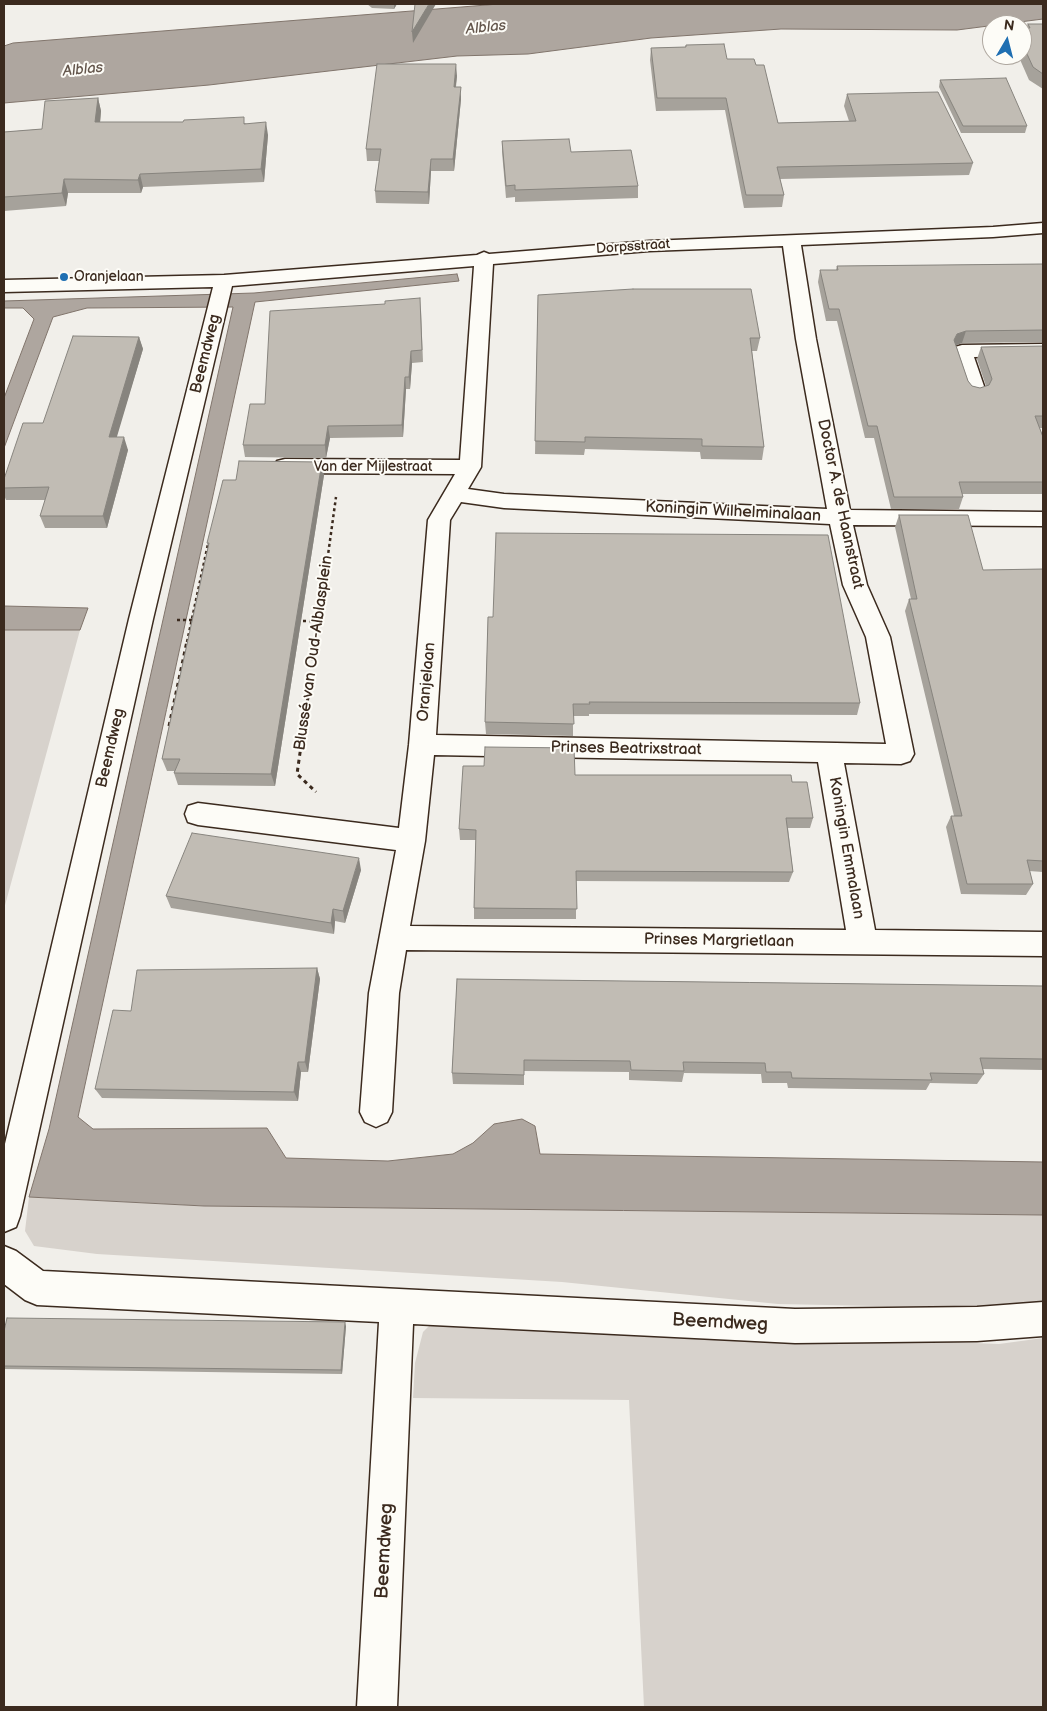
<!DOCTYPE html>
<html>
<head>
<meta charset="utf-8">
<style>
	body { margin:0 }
	#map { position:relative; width:1047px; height:1711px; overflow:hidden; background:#f1efea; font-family:"Balsamiq Sans",sans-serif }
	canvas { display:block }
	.frame { position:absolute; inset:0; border:5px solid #3b2a1e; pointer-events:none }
	.north { position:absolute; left:982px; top:15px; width:50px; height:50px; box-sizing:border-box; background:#fdfcf7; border:1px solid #afa8a0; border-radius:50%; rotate:8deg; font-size:14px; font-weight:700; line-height:20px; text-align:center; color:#3b2a1e }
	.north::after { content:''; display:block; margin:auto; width:18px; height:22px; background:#1f6fb2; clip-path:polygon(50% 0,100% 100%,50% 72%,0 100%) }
</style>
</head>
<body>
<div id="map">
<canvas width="1047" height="1711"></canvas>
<div class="frame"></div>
<div class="north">N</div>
</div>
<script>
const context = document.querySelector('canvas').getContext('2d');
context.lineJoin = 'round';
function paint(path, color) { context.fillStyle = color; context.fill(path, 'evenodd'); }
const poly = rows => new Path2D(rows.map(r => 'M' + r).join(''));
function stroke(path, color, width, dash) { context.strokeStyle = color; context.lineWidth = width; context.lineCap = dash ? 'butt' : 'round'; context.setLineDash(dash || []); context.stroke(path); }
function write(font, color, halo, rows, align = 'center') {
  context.font = font + ' "Balsamiq Sans",sans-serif'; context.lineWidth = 4; context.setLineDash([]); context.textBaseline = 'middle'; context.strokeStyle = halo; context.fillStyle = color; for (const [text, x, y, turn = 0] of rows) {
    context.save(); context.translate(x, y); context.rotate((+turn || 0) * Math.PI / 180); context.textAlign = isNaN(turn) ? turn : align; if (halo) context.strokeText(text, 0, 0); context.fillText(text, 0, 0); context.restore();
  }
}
const green = poly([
	[4,630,80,630,4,909],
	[29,1197,204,1206,1043,1215,1043,1301,973,1308,778,1304,562,1282,97,1254,34,1246,25,1231],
	[440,1315,819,1337,999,1344,1043,1338,1043,1707,644,1707,629,1400,413,1398,415,1363,423,1332]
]);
const water = poly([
	[499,4,1043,4,1043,19,957,30,781,29,651,38,528,54,457,56,209,85,4,103,4,46,13,43,499,4],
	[457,274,459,281,255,302,78,1117,93,1129,267,1128,286,1158,388,1161,453,1154,473,1143,494,1124,522,1119,535,1126,540,1154,1043,1162,1043,1215,204,1206,29,1197,49,1129,233,307,87,308,53,317,4,448,4,398,34,319,23,308,4,308,4,301,254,293,457,274],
	[4,606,88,608,80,630,4,630,4,606]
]);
const pathFar1 = poly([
	[177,620,193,620],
	[297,621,318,621],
	[187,642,208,544],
	[316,642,336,497]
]);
const path = poly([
	[316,641,297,774,316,792],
	[169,726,187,641]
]);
const minor = poly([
	[1043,223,1043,233,993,237,801,245,816,339,850,510,1043,512,1043,526,853,525,867,585,890,637,914,754,910,761,901,764,844,763,875,930,1043,932,1043,956,406,950,399,993,392,1112,387,1122,376,1127,365,1122,360,1112,369,993,396,850,198,825,188,822,185,814,188,806,198,803,399,828,409,745,428,520,455,474,285,473,277,471,274,466,277,461,285,459,460,460,474,266,232,286,153,619,20,1216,16,1227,4,1232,4,1148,129,619,213,287,4,292,4,280,224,275,477,255,484,252,489,254,649,241,993,227,1043,223],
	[783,246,796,339,827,509,504,494,468,489,481,467,493,264,649,251,783,246],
	[461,502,504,508,830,524,843,585,866,637,886,744,436,735,450,520,461,502],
	[434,755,818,762,846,930,410,926,425,841,434,755],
	[1043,344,1043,356,974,357,986,392,983,396,976,398,969,396,966,392,952,351,955,347,962,345,1043,344],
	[4,1246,16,1251,43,1271,795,1309,977,1307,1043,1302,1043,1336,977,1341,795,1343,413,1324,397,1707,357,1707,379,1322,37,1305,25,1300,4,1284,4,1246]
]);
const wall = poly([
	[367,4,397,4,394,9,372,8],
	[1028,24,1043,24,1043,89,1029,80,1018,55,1022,55,1022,28,1026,28],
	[686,45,727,59,756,65,778,123,849,121,844,106,847,94,973,163,969,175,780,179,784,195,782,207,744,208,725,110,656,111,650,60,651,48,685,47],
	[457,76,456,87,461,99,454,171,431,171,429,204,376,203,375,191,379,161,367,161,366,149],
	[940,80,1027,126,1025,133,961,133,939,87],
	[98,98,101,111,100,122,245,123,268,135,264,182,143,187,141,193,68,193,66,206,4,211,4,132,42,129],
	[502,141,571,152,638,186,638,198,515,202,515,197,506,198,502,152],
	[1043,264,1043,342,962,343,956,345,968,381,972,386,980,388,986,386,977,359,981,347,1043,346,1043,428,1040,428,1043,437,1043,494,962,494,963,497,959,509,891,509,874,438,865,438,837,321,826,321,818,282,820,270,836,270,837,266],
	[538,295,760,338,757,351,752,351,764,447,762,460,701,459,700,452,585,449,584,455,535,454],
	[421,310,423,362,412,363,410,389,406,389,403,437,330,438,326,458,245,457,243,445,265,404],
	[139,337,143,349,116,437,128,450,107,528,45,528,40,516,45,500,6,500,4,495,4,479,43,423],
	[324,475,275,786,178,785,174,773,174,771,167,771,162,759,208,547,207,543,236,480],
	[899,515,983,570,1043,569,1043,872,1029,871,1033,884,1026,895,961,894,946,827,951,816,954,816,905,611,909,599,911,599,895,527],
	[488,617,860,703,857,715,589,714,589,716,573,716,573,736,486,734,485,722],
	[575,775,792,782,813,818,810,828,788,828,793,872,789,882,576,881,576,919,474,919,474,908,476,840,460,840,459,829],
	[361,870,345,923,335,921,334,934,171,908,166,896],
	[317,968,320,979,308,1072,301,1072,298,1101,102,1098,95,1089,131,1011],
	[457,979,1043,986,1043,1070,983,1069,984,1074,977,1084,930,1083,926,1090,788,1088,787,1083,762,1083,761,1074,684,1073,682,1082,629,1080,629,1072,524,1071,524,1085,453,1084,452,1073],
	[346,1326,342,1374,4,1369,4,1331]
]);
const shadedWall = poly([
	[394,4,397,4,394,9],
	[429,4,436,4,413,43,412,32],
	[456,64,457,76,454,99,454,87],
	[461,87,461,99,454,171,453,159],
	[98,98,101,111,99,135,95,122],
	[266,122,268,135,264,182,261,169],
	[431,159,431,171,429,204,428,192],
	[140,174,143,187,141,193,138,180],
	[64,179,68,193,66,206,62,193],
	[966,331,962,343,954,346,954,340,957,334],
	[139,337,143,349,113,450,109,437],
	[411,351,412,363,410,389,409,377],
	[405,377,406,389,403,437,402,425],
	[328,426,330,438,326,458,325,445],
	[124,437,128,450,107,528,103,516],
	[322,462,324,475,275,786,271,774],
	[359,858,361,870,345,923,343,911],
	[333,909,335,921,334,934,331,923],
	[317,968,320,979,308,1072,305,1062],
	[298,1062,301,1072,298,1101,294,1092],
	[345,1322,346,1326,342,1374,341,1370]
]);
const building = poly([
	[415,4,429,4,412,32,415,4],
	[1028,24,1043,24,1043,74,1033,67,1022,43,1022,28,1030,28,1028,24],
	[724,44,727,59,754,59,756,65,764,65,778,123,856,121,847,94,938,92,973,163,777,167,784,195,746,195,726,98,657,98,651,48,686,47,686,45,724,44],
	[377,64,456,64,454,87,461,87,453,159,431,159,428,192,375,191,381,149,366,149,377,64],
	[1006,78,1027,126,963,126,940,80,1006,78],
	[98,98,95,122,183,122,184,120,244,117,244,124,266,122,261,169,140,174,138,180,64,179,62,193,4,197,4,132,42,129,45,101,98,98],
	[569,139,571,152,631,150,638,186,515,190,515,185,506,186,502,141,569,139],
	[1043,264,1043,330,966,331,957,334,954,340,968,381,972,386,980,388,989,385,992,379,981,347,1043,346,1043,416,1035,416,1043,437,1043,482,959,482,963,497,894,497,877,426,868,426,839,309,829,309,820,270,838,270,837,266,1043,264],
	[633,289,751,289,760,338,750,338,764,447,702,446,702,439,585,437,585,442,535,441,538,295,633,289],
	[420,298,422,350,411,351,409,377,405,377,402,425,328,426,325,445,243,445,250,404,265,404,270,311,385,304,385,301,420,298],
	[73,336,139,337,109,437,124,437,103,516,40,516,49,487,4,488,4,479,23,423,43,423,73,336],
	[239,461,322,462,271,774,174,773,180,759,162,759,209,543,207,543,223,480,236,480,239,461],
	[899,515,968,515,983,570,1043,569,1043,861,1027,860,1033,884,967,884,951,816,962,816,909,599,917,599,899,515],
	[496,533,828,535,860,703,589,702,590,704,573,704,574,724,485,722,488,617,493,617,496,533],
	[485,747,574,748,575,775,791,775,792,782,807,782,813,818,786,818,793,872,576,871,577,909,474,908,476,830,459,829,463,766,484,766,485,747],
	[192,833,359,858,343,911,333,909,331,923,166,896,192,833],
	[317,968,305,1062,298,1062,294,1092,95,1089,113,1010,131,1011,137,970,317,968],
	[457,979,1043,986,1043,1059,980,1058,984,1074,930,1073,932,1080,792,1078,791,1072,766,1072,765,1063,683,1062,684,1071,631,1070,630,1061,524,1060,524,1075,452,1073,457,979],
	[7,1318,345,1322,341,1370,4,1366,4,1331,7,1318]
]);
const markers = [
	[64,277,5,"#1f6fb2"]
];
const farStreetnames = [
	["Dorpsstraat",633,247,-4],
	["Van der Mijlestraat",373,467]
];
const farPoinames = [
	["Oranjelaan",74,277]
];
const farWaternames = [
	["Alblas",486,28,-6],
	["Alblas",83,70,-6]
];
const streetNames = [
	["Beemdweg",206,354,-76],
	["Doctor A. de Haanstraat",840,504,78],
	["Koningin Wilhelminalaan",733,512,3],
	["Blussé van Oud-Alblasplein",314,653,-82],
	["Oranjelaan",427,682,-85],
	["Beemdweg",111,748,-77],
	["Prinses Beatrixstraat",626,749,1],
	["Koningin Emmalaan",846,848,80],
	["Prinses Margrietlaan",719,941,1]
];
const nearStreetnames = [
	["Beemdweg",720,1323,3],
	["Beemdweg",385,1551,-87]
];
paint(green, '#d7d2cc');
paint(water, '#aea69f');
stroke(water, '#80746b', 1);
stroke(minor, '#3b2a1e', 3);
stroke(pathFar1, '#3b2a1e', 2.5, [3, 3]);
stroke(path, '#3b2a1e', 3, [4, 4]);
paint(minor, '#fdfcf7');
paint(wall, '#a6a29b');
paint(shadedWall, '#87847e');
paint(building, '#c1bcb4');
stroke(building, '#87847e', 1);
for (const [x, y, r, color] of markers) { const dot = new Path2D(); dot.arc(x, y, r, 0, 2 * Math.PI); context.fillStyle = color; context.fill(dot); stroke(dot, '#fdfcf7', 2); }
write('14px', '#3b2a1e', '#fdfcf7', farStreetnames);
write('14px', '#3b2a1e', '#fdfcf7', farPoinames, 'left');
write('italic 15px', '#63554b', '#fdfcf7', farWaternames);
write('16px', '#3b2a1e', '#fdfcf7', streetNames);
write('19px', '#3b2a1e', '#fdfcf7', nearStreetnames);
</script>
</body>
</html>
